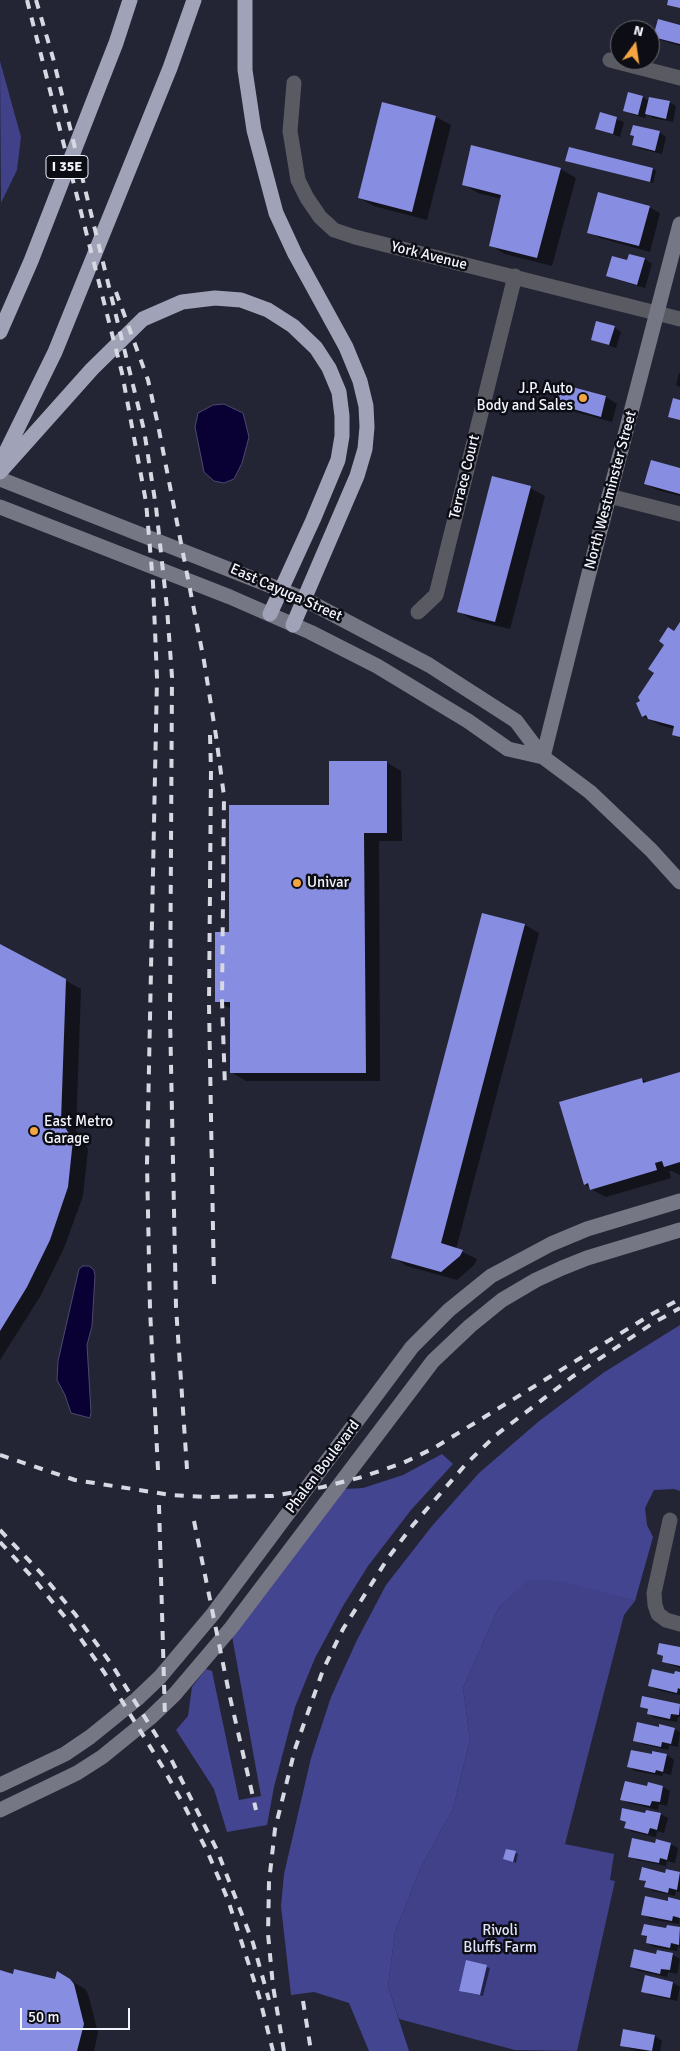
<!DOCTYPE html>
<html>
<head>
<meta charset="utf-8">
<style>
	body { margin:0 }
	#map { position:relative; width:680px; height:2051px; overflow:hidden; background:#232434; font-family:Signika,sans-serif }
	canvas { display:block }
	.north { position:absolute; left:610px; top:20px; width:50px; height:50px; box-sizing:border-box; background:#0d0e15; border:1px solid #696a72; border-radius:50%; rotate:14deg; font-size:14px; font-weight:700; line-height:20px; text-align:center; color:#f2f4fe }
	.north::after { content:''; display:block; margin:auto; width:18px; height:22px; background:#f2a541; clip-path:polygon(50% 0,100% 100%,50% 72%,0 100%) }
	.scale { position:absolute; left:20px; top:2008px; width:110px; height:22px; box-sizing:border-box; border:2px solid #f2f4fe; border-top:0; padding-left:6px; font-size:15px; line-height:18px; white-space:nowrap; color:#f2f4fe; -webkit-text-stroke:4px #0d0e15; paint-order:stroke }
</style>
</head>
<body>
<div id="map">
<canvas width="680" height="2051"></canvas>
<div class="north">N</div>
<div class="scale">50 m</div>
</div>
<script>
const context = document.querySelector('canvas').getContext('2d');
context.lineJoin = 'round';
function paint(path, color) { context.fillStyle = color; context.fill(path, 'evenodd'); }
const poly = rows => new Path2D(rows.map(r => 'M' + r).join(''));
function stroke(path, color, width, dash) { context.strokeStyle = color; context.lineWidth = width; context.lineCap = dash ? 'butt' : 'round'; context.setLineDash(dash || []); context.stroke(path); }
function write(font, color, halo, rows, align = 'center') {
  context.font = font + ' Signika,sans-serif'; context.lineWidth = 5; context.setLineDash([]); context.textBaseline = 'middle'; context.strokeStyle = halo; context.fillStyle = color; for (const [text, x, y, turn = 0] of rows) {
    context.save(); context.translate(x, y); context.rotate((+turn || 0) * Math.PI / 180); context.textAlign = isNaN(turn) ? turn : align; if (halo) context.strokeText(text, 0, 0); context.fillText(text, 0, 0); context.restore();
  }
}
const green = poly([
	[0,61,21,137,17,170,1,203],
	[527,1580,562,1580,635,1601,624,1615,565,1844,614,1854,610,1880,615,1881,577,2051,515,2050,399,2019,388,1986,395,1932,420,1869,453,1809,470,1740,463,1688,499,1607]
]);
const forest = poly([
	[680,1325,680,1491,674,1489,654,1490,645,1508,647,1525,653,1537,635,1601,562,1581,528,1580,499,1607,463,1688,470,1740,453,1809,420,1869,395,1932,388,1986,409,2051,369,2051,349,2003,314,1992,291,1995,281,1906,284,1874,311,1758,331,1697,357,1640,386,1585,432,1526,479,1473,538,1422,603,1373],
	[442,1454,453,1464,411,1510,368,1566,343,1606,315,1658,295,1707,274,1787,267,1825,227,1832,214,1789,176,1730,188,1716,192,1687,206,1669,212,1671,239,1800,261,1796,232,1636,344,1489,363,1488,403,1475]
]);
const water = poly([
	[224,404,243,413,249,437,242,463,234,479,224,483,214,481,204,472,195,427,198,413,213,405,224,404],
	[83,1266,89,1266,94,1270,95,1276,92,1326,87,1345,91,1412,90,1418,71,1413,65,1395,57,1380,58,1361,79,1269,83,1266]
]);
const shadow = poly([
	[680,26,680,46,661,40,654,36],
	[643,97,649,101,669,102,676,106,673,122,653,118,647,114,645,118,631,114,624,110],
	[383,104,436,117,451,125,427,220,374,206,359,198],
	[601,113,624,122,620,137,597,128],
	[659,132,666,137,662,154,641,149,634,145],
	[472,147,561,169,576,178,552,266,505,254,490,245,502,199,478,193,463,184],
	[570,148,653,169,656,171,653,183,569,162,566,160],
	[649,207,660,213,650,252,600,238,589,232],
	[645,259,652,264,645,288,615,279,608,275,628,262],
	[614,327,621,332,616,348,592,339],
	[679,373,680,373,680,387,676,385],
	[562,385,606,397,617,404,612,422,568,410,557,404],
	[680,469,680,496,657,490,646,484],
	[530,488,545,496,510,629,473,620,458,611],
	[680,624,680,738,674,734,675,729,660,725,643,716,642,701,674,632],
	[386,762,401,771,402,841,379,841,380,1081,246,1081,231,1072,231,1009,217,1001,231,933,330,806],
	[525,925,539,933,456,1249,477,1259,474,1265,457,1280,407,1266,393,1257],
	[0,945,81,989,76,1131,88,1149,83,1196,64,1248,41,1295,0,1360],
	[680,1074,680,1175,672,1171,669,1171,671,1178,606,1197,591,1189,585,1184,642,1079,648,1083],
	[680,1648,680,1668,663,1662,664,1657,658,1654],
	[680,1673,680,1695,657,1690,649,1685],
	[643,1697,680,1705,680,1717,678,1717,677,1722,655,1718,648,1714,649,1711,641,1706],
	[660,1729,674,1729,680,1732,678,1747,669,1745,668,1750,642,1744,635,1740],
	[653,1753,667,1755,674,1760,671,1775,663,1773,662,1776,635,1771,628,1766,653,1756],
	[648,1787,663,1787,670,1791,667,1806,659,1804,658,1810,629,1803,622,1799],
	[660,1814,668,1818,664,1833,657,1831,656,1837,633,1832,626,1828,627,1823,621,1820,646,1815],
	[670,1844,678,1848,675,1863,667,1861,666,1866,637,1860,630,1856,656,1845],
	[515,1853,518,1854,516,1863,508,1860],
	[667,1871,680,1873,680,1892,676,1891,675,1896,653,1891,646,1887,647,1882,641,1879,666,1874],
	[680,1901,679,1924,650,1919,643,1914,669,1902],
	[668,1926,680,1928,680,1947,678,1946,677,1951,654,1947,647,1943,648,1938,643,1935,667,1929],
	[658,1952,673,1955,680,1959,677,1974,668,1972,667,1977,639,1971,632,1967,657,1955],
	[467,1961,490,1968,483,1996,463,1992],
	[0,1971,13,1976,56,1980,58,1973,85,1989,88,1994,98,2033,94,2051,0,2051],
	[646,1977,673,1983,680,1987,677,2001,650,1995,643,1991],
	[655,2036,662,2041,660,2051,636,2051,621,2045]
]);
const building = poly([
	[668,0,680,0,680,8,667,5],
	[658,19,680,25,680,44,653,37],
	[628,92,643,96,638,115,623,111],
	[649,97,670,101,666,119,645,114],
	[382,102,436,116,412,212,358,198],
	[600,112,617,117,613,134,595,129],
	[633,125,660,131,655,151,632,145,634,136,630,135],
	[471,145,561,168,537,258,489,246,501,195,462,185],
	[569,147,653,168,650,182,565,161],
	[598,192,650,206,639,246,587,233],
	[629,254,645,258,637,285,606,276,612,256,627,260],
	[596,321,615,326,609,345,591,340],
	[561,384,606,396,601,417,556,404],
	[673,398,680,400,680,420,668,417],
	[651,460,680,468,680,494,644,484],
	[492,476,531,486,495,622,457,612],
	[680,622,680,737,672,735,674,726,648,719,646,715,642,717,636,703,640,701,638,697,654,673,648,669,664,645,659,641,668,627,674,631],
	[329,761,387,761,387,833,364,833,366,1073,230,1073,230,1002,215,1002,215,932,229,932,229,805,329,805],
	[482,913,525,924,441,1243,463,1250,460,1256,441,1272,391,1258],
	[0,944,66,979,61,1121,73,1140,68,1187,50,1240,27,1287,0,1331],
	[680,1072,680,1162,664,1167,662,1161,655,1163,657,1170,590,1190,588,1183,584,1185,559,1102,642,1078,643,1083],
	[659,1643,680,1647,680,1666,662,1662,663,1656,657,1654],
	[652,1669,674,1674,675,1671,680,1672,680,1689,678,1688,677,1693,648,1686],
	[642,1696,680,1704,679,1715,671,1714,670,1719,647,1714,648,1709,640,1707],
	[637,1722,659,1727,659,1724,675,1728,671,1744,662,1742,661,1747,633,1741],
	[631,1750,652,1754,652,1751,667,1754,663,1772,656,1770,655,1773,627,1767],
	[625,1781,647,1786,648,1782,663,1786,660,1802,652,1801,650,1806,620,1800],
	[622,1808,645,1813,646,1810,661,1813,657,1830,650,1828,648,1834,624,1828,626,1822,620,1820],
	[632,1838,655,1843,656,1839,671,1843,667,1860,660,1858,659,1863,628,1857],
	[506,1849,516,1851,513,1862,503,1859],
	[642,1867,665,1873,666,1869,680,1872,677,1890,669,1888,668,1893,644,1887,646,1881,639,1880],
	[645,1896,668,1901,668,1897,680,1900,680,1918,673,1916,672,1921,641,1915],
	[644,1924,666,1928,667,1925,680,1927,679,1945,671,1943,670,1948,646,1943,647,1936,641,1935],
	[634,1949,656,1954,657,1950,673,1953,670,1970,661,1969,660,1974,630,1967],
	[466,1960,487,1965,480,1995,459,1991],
	[14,1969,55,1979,57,1971,70,1979,74,1984,84,2024,77,2051,0,2051,0,1970,13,1974],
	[645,1975,673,1982,670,1998,641,1992],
	[623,2029,655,2035,652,2051,620,2046]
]);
const street = poly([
	[610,60,680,78],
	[294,83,290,131,298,180,307,198,320,217,334,230,355,237,680,319],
	[609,496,680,514],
	[418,612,436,595,515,276],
	[670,1520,654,1593,655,1605,658,1614,666,1620,680,1624]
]);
const secondary = poly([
	[0,479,304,599,429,665,516,721,543,757,590,792,651,850,680,882],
	[0,507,230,597,310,632,377,666,468,721,508,749,543,757],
	[543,757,587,581,680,224],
	[0,1785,65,1754,90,1737,137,1699,160,1677,213,1614,412,1347,449,1310,491,1276,551,1244,587,1229,680,1201],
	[0,1810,77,1773,102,1757,150,1718,175,1694,231,1628,433,1361,470,1326,502,1300,536,1280,562,1268,587,1258,680,1230]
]);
const highway = poly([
	[245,0,245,70,254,130,276,213,295,254,346,347,360,381,366,406,367,427,365,449,357,476,293,625],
	[0,332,31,261,91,107,116,43,130,0],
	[1,462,55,352,170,68,194,0],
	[0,472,92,369,143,319,182,302,215,298,241,300,268,310,293,326,316,348,329,368,339,392,342,416,342,436,338,460,313,520,270,614]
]);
const rail = poly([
	[27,0,122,373,146,502,153,583,157,678,147,1164,150,1309,158,1470],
	[36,0,53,58,144,430,156,507,167,608,172,677,170,1016,176,1307,187,1469],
	[116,292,148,380,158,425,204,661,216,736,224,796,222,1001,225,1087],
	[210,735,211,770,209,1005,214,1285],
	[0,1455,75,1480,171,1495,206,1497,273,1496,323,1487,362,1477,403,1463,434,1448,652,1314,680,1299],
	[159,1505,165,1718],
	[194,1521,229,1693,256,1810],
	[0,1530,40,1572,75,1614,112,1665,171,1759,217,1850,253,1943,269,2000],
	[0,1542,33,1578,69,1622,104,1672,162,1766,186,1809,208,1853,228,1900,259,1996,273,2051],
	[303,2001,311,2051],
	[284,2051,273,1986,268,1934,269,1882,275,1829,295,1749,323,1670,343,1629,388,1558,413,1525,466,1464,496,1435,572,1377,653,1323,680,1308]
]);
const markers = [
	[583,398,5,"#f2a541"],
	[297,883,5,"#f2a541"],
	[34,1131,5,"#f2a541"]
];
const shields = [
	[67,167,42]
];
const shieldNames = [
	["I 35E",67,167]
];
const streetNames = [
	["York Avenue",429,256,14],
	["Terrace Court",465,477,-76],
	["North Westminster Street",611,490,-75],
	["East Cayuga Street",286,593,24],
	["Phalen Boulevard",323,1467,-53]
];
const poiNames = [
	["J.P. Auto",573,389,"right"],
	["Body and Sales",573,406,"right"],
	["Univar",307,883],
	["East Metro",44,1122],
	["Garage",44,1139]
];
const parkNames = [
	["Rivoli",500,1931],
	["Bluffs Farm",500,1948]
];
paint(green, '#404189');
paint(forest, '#444591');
paint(water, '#090033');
stroke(water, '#4f4970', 1);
paint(shadow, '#0007');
paint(building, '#878de0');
stroke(street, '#595a62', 15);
stroke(secondary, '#767784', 15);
stroke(highway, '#a0a3b7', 15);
stroke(rail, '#d6d8e2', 4, [9, 9]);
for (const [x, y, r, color] of markers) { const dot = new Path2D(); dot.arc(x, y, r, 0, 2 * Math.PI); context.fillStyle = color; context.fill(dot); stroke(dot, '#0d0e15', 2); }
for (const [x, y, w] of shields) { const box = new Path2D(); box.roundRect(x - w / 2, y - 11.5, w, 23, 4); context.fillStyle = '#0d0e15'; context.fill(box); stroke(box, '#f2f4fe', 1); }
write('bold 14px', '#f2f4fe', null, shieldNames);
write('15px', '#f2f4fe', '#0d0e15', streetNames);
write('15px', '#f2f4fe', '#0d0e15', poiNames, 'left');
write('15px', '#dfe2f9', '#0d0e15', parkNames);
</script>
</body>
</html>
